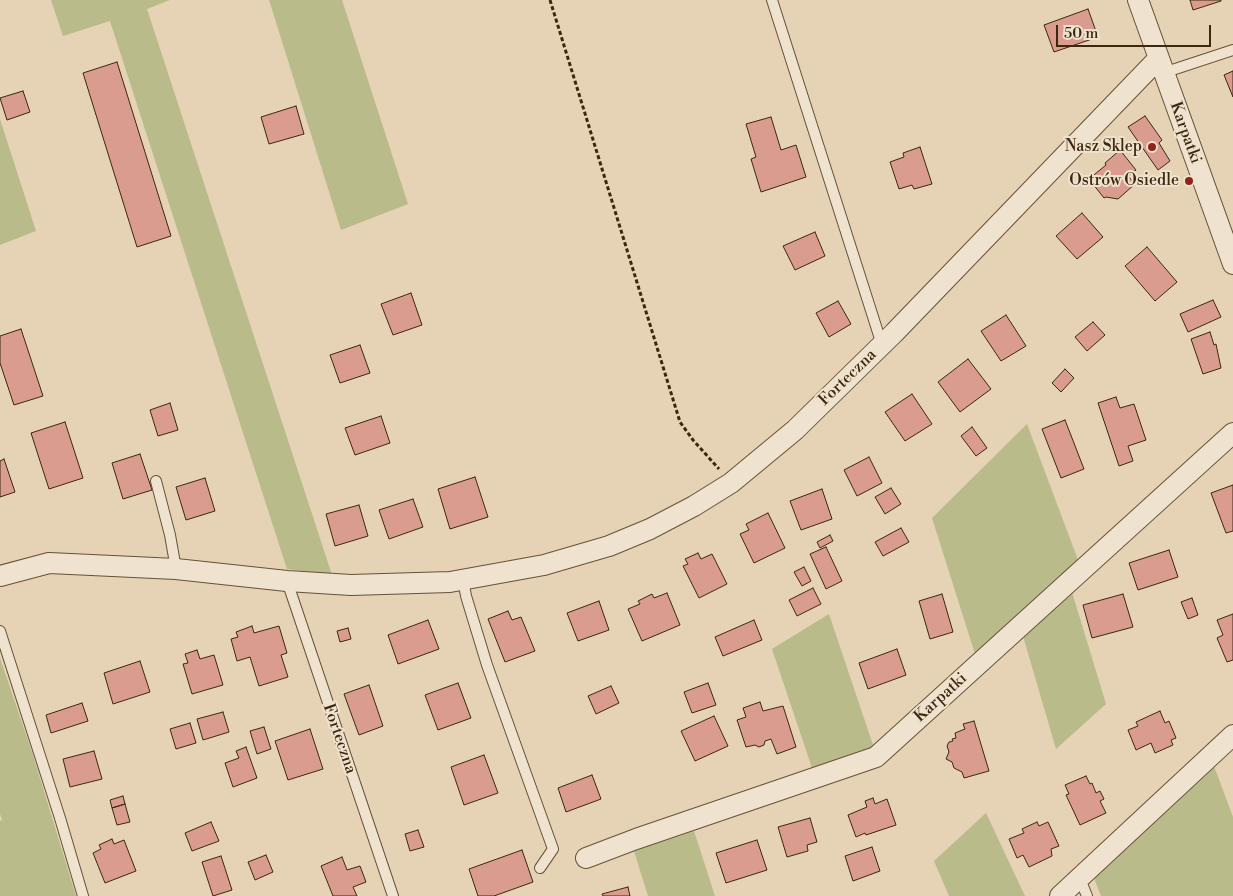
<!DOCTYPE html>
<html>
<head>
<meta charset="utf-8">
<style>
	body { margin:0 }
	#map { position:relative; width:1233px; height:896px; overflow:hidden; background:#e6d2b4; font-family:"Libre Bodoni",serif }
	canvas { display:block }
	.scale { position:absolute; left:1056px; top:25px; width:155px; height:22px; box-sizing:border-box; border:2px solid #3b280e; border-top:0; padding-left:6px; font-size:15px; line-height:18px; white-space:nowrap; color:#3b280e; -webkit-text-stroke:4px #efe2ce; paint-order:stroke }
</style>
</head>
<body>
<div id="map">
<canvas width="1233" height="896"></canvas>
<div class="scale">50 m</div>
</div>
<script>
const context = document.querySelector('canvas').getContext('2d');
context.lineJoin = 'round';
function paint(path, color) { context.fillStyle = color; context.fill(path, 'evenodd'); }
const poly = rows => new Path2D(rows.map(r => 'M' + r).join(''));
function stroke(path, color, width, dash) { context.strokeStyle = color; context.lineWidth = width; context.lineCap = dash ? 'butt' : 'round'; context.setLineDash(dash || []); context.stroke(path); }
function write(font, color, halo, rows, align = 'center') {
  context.font = font + ' "Libre Bodoni",serif'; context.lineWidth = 4; context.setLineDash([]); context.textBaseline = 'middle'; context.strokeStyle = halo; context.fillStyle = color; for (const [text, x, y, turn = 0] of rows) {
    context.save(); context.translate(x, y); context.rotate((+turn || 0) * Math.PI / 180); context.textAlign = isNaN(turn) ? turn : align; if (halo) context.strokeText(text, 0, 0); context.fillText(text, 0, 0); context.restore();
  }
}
const green = poly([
	[51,0,170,0,147,9,332,575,287,569,110,21,63,36],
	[269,0,342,0,408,204,341,230],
	[0,119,36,231,0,245],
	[1027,424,1078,560,975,654,932,518],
	[1072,592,1106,704,1056,749,1023,636],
	[829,614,874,748,812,768,772,649],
	[0,658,33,755,76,896,0,896,0,821,2,820,0,814],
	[1214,766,1233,817,1233,896,1101,896,1094,878],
	[986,813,1025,896,949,896,934,861],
	[694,831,715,896,648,896,634,851]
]);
const building = poly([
	[1190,0,1221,0,1221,1,1193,10,1190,0],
	[1088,9,1098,37,1054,52,1044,25,1088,9],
	[117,62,171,236,137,247,83,73,117,62],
	[1233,71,1233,97,1224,75,1233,71],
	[23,91,30,112,7,120,0,98,23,91],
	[296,106,304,134,269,144,261,117,296,106],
	[1145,116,1162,140,1159,143,1170,161,1158,170,1128,127,1145,116],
	[771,117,781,150,796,145,806,177,761,192,751,159,756,157,746,124,771,117],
	[920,147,932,184,914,189,912,185,899,189,890,162,904,157,903,153,920,147],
	[1120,150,1136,170,1128,176,1135,184,1118,199,1106,197,1104,198,1089,179,1106,165,1105,163,1120,150],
	[1082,213,1103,237,1077,259,1056,236,1082,213],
	[815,232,825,256,795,270,783,246,815,232],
	[1147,247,1177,282,1155,301,1125,266,1147,247],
	[411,293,422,325,393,335,381,304,411,293],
	[1213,300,1221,317,1188,332,1180,314,1213,300],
	[838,301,851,324,829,337,816,313,838,301],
	[1006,315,1026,346,1001,361,981,331,1006,315],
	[1093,322,1105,335,1087,351,1075,337,1093,322],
	[21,329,43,396,14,405,0,363,0,336,21,329],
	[1210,332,1214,345,1216,344,1221,368,1203,374,1191,339,1210,332],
	[360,345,370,373,340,383,330,355,360,345],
	[968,359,991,389,960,412,938,382,968,359],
	[1065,369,1074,378,1061,392,1052,383,1065,369],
	[912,394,932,424,905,441,885,412,912,394],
	[1116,397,1120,408,1134,404,1146,440,1128,446,1133,461,1119,466,1098,403,1116,397],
	[170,403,178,430,158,436,150,410,170,403],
	[381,416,390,443,355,455,345,428,381,416],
	[1065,420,1084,469,1061,478,1042,429,1065,420],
	[65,422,83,478,49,489,31,433,65,422],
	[972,427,987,448,976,456,961,436,972,427],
	[140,454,152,490,123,499,112,463,140,454],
	[869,457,882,483,857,496,844,470,869,457],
	[4,459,15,492,0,497,0,461,4,459],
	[475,477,488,517,450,529,438,489,475,477],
	[205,478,215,511,186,520,176,487,205,478],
	[1233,485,1233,531,1226,533,1211,493,1233,485],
	[891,488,901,504,885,514,875,497,891,488],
	[822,489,832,519,801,530,790,501,822,489],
	[413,499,423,527,389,539,379,510,413,499],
	[359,505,368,536,335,546,326,514,359,505],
	[768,513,785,548,754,563,740,534,749,530,746,524,768,513],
	[901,528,909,542,883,556,875,542,901,528],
	[830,535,833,541,820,548,817,542,830,535],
	[826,547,842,581,826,589,810,554,826,547],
	[1169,550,1178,577,1138,590,1129,563,1169,550],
	[698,553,701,559,712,554,727,584,699,598,683,566,688,564,685,559,698,553],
	[804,567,811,581,802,586,794,572,804,567],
	[813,588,821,604,797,616,789,600,813,588],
	[667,593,680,625,642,641,628,609,640,604,638,601,652,594,654,598,667,593],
	[942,594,953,632,930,639,919,601,942,594],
	[1123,594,1133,627,1092,638,1083,605,1123,594],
	[1192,598,1198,615,1188,619,1181,602,1192,598],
	[599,601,609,630,578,641,567,613,599,601],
	[508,611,512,620,521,617,535,651,505,662,488,619,508,611],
	[1233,614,1233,660,1227,662,1217,638,1223,635,1217,620,1233,614],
	[428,620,439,649,398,664,388,635,428,620],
	[754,620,762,640,723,656,715,637,754,620],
	[252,626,254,633,279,626,287,653,281,655,288,677,259,686,250,657,237,661,231,639,238,637,236,632,252,626],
	[348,628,351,639,340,642,337,631,348,628],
	[897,649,906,675,868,689,859,663,897,649],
	[197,650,200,659,214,655,223,685,192,694,183,664,188,663,185,654,197,650],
	[140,661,150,692,113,704,104,673,140,661],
	[458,683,471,718,438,730,425,695,458,683],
	[708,683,716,705,692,713,684,692,708,683],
	[369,685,383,726,359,735,344,694,369,685],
	[611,686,619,703,596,714,588,696,611,686],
	[760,702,763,711,783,706,796,747,777,754,771,739,765,741,764,745,759,747,755,745,746,747,737,720,746,717,743,708,760,702],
	[82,703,88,721,51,733,46,715,82,703],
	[1160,711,1165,723,1169,721,1176,738,1171,740,1173,745,1155,753,1151,743,1136,750,1128,730,1138,726,1136,722,1160,711],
	[223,712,229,732,203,740,197,719,223,712],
	[714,716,728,746,695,761,681,731,714,716],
	[974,721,989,771,964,778,962,772,954,768,952,762,946,759,949,752,947,746,949,742,953,741,952,739,956,738,955,733,965,729,963,724,974,721],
	[190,723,196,743,176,749,170,729,190,723],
	[264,727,271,749,257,754,250,731,264,727],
	[310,729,323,769,288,780,275,741,310,729],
	[246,747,257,778,233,787,225,763,239,758,236,751,246,747],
	[94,751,102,779,70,787,63,759,94,751],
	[484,755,498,793,464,805,451,767,484,755],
	[592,775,601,799,566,812,558,788,592,775],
	[1086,776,1090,784,1092,783,1096,793,1100,791,1104,799,1100,801,1106,813,1080,825,1066,795,1069,794,1065,785,1086,776],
	[123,796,125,804,112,808,110,800,123,796],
	[873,798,875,804,887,799,896,825,866,835,865,833,856,837,848,815,867,807,865,801,873,798],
	[125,804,130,822,117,825,112,808,125,804],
	[810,818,817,842,807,845,808,851,787,857,778,827,810,818],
	[211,822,219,841,192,851,185,833,211,822],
	[1037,822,1039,826,1048,822,1059,846,1051,849,1052,856,1029,867,1023,855,1017,858,1009,839,1024,833,1022,829,1037,822],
	[418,830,424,847,410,851,405,834,418,830],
	[112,839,114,844,124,840,136,871,105,883,93,853,101,849,99,845,112,839],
	[757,840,767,870,726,883,716,853,757,840],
	[872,847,880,871,853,881,845,856,872,847],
	[522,850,533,882,494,896,478,896,469,869,522,850],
	[266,855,273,872,255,880,248,862,266,855],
	[221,856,232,890,213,896,202,862,221,856],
	[342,857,347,870,360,866,366,882,353,887,357,896,333,896,321,866,342,857],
	[628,887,630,896,603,896,602,894,628,887]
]);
const path = poly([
	[550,0,680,422,693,440,719,469]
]);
const service = poly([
	[772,0,882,345],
	[1163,73,1233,50],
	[156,481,170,535,176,569],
	[463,579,466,596,487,665,553,849,540,868],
	[287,581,393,896],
	[0,631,60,818,83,896],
	[1080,879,1087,896]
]);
const minor = poly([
	[1138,0,1233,264],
	[0,576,49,563,176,569,287,581,351,585,450,582,544,565,609,546,650,529,694,506,731,483,795,430,894,333,1158,59],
	[586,858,636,839,876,757,1233,433],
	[1060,896,1233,735]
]);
const markers = [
	[1152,147,5,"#8f2418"],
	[1189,181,5,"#8f2418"]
];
const streetNames = [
	["Karpatki",1185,133,70],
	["Forteczna",848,378,-44],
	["Karpatki",941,698,-42],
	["Forteczna",339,739,71]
];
const poiNames = [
	["Nasz Sklep",1142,147],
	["Ostrów Osiedle",1179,181]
];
paint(green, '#b9bb8a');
paint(building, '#d99c8f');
stroke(building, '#3b280e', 1);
stroke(service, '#665238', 12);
stroke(minor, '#665238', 22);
stroke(path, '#3b280e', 3, [4, 2.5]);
stroke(service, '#efe2ce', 10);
stroke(minor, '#efe2ce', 20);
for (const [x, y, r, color] of markers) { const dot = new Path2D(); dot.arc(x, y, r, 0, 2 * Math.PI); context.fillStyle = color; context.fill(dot); stroke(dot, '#efe2ce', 2); }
write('16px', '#3b280e', '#efe2ce', streetNames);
write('16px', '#3b280e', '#efe2ce', poiNames, 'right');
</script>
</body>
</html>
